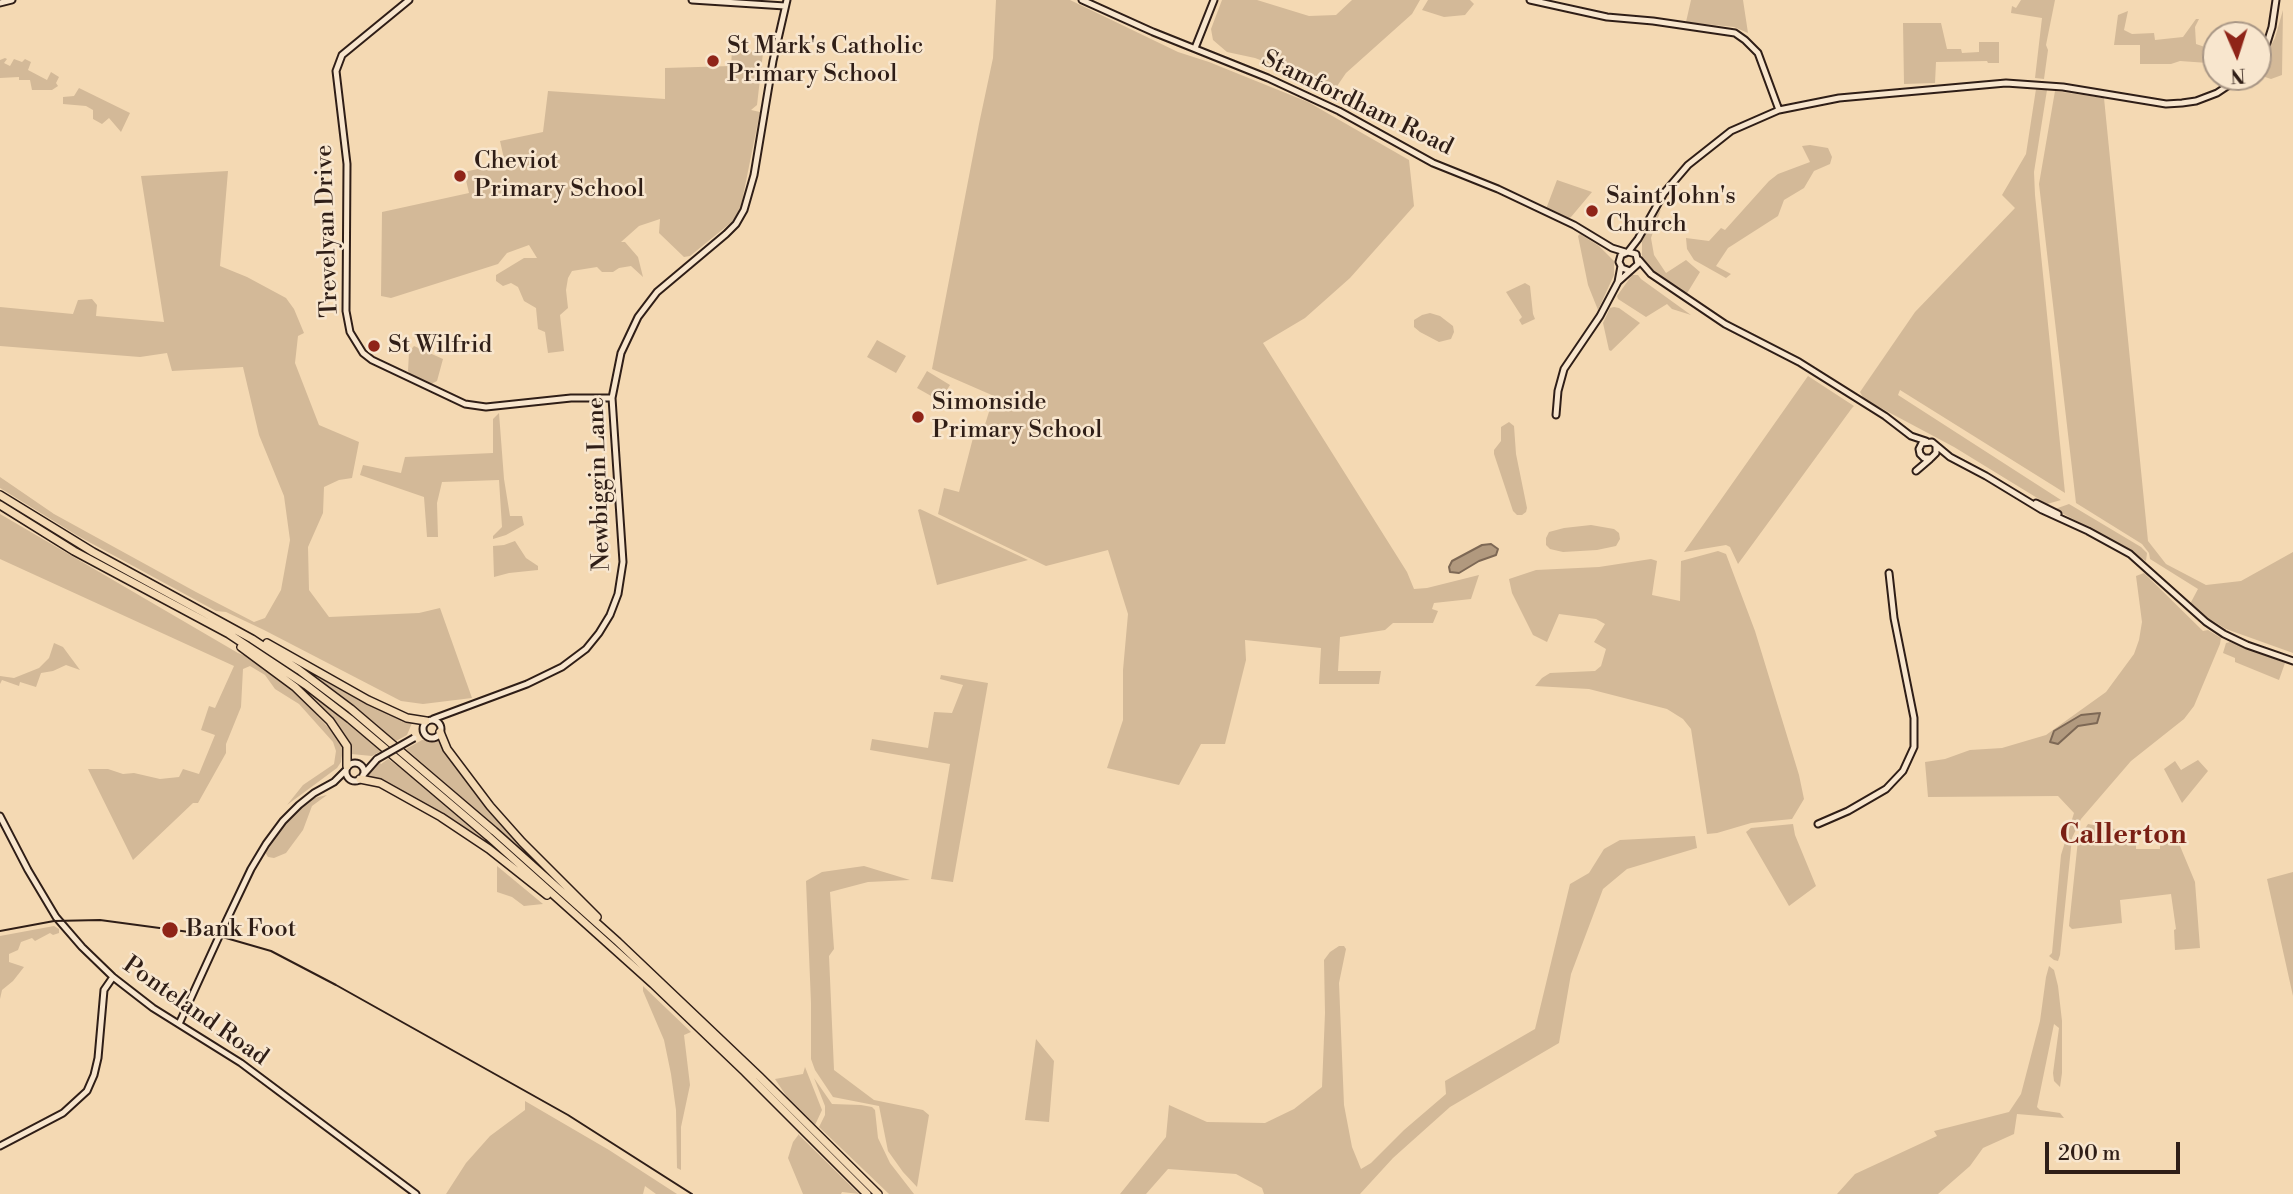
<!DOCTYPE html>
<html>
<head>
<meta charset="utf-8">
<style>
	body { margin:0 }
	#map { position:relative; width:2293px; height:1194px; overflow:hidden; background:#f4d9b3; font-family:"Libre Bodoni",serif }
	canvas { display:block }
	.north { position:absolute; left:2202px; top:21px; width:70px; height:70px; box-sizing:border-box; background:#f8e6ce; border:2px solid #a89685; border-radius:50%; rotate:177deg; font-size:19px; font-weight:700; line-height:28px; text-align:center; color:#2f1e17 }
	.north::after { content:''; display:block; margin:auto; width:24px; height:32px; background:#8f2418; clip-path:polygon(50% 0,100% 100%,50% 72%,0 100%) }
	.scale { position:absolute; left:2045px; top:1142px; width:135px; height:32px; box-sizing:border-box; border:4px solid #2f1e17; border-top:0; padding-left:9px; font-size:21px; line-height:24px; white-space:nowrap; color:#2f1e17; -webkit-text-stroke:5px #f8e6ce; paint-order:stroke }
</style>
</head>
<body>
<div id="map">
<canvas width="2293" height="1194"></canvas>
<div class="north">N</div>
<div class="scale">200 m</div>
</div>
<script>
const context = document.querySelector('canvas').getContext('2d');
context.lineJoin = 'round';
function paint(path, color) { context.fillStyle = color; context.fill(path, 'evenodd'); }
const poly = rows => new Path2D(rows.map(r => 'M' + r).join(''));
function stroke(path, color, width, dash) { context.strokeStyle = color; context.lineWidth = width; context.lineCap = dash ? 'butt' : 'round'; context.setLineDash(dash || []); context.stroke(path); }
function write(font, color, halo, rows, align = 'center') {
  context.font = font + ' "Libre Bodoni",serif'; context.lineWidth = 5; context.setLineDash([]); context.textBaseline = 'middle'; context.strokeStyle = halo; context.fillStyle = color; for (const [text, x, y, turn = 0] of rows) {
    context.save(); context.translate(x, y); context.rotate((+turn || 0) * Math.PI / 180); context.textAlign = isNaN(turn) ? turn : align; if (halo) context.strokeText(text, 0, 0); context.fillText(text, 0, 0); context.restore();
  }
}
const green = poly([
	[996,0,1070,0,1178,52,1209,62,1308,102,1409,160,1414,206,1350,278,1305,318,1263,343,1407,572,1414,589,1427,588,1479,575,1471,599,1434,603,1432,609,1438,611,1433,623,1393,623,1385,630,1340,637,1338,671,1381,671,1379,684,1319,684,1321,648,1245,640,1246,660,1225,744,1201,744,1179,785,1107,768,1123,720,1123,670,1128,614,1108,550,1046,566,938,514,944,488,959,492,974,434,982,434,994,396,932,369,979,124,993,58],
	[1222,0,1257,0,1309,16,1336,15,1352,0,1420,0,1412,14,1346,73,1329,98,1276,66,1255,58,1227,52,1213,40,1211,29],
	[1428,0,1470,0,1474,4,1465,15,1444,17,1422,10],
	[1691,0,1743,0,1748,33,1734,27,1686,22],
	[2021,0,2055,0,2046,45,2048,50,2044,79,2035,78,2042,18,2011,13,2012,6,2016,8],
	[2283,10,2282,75,2271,79,2265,77,2260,71,2261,64,2275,38],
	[2128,11,2124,30,2132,34,2154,33,2155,40,2183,37,2196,19,2199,19,2195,27,2196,44,2214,50,2208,63,2180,61,2171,64,2140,64,2140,45,2114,45,2118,15],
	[1903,23,1941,23,1947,49,1961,49,1962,53,1979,52,1979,42,1999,42,1999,63,1988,63,1987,61,1936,62,1935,83,1904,84],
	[732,50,763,53,757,105,751,110,760,112,741,206,733,221,690,256,684,257,659,233,660,219,639,226,621,242,625,242,638,257,643,277,631,266,619,268,613,272,602,272,597,267,572,271,568,278,566,290,568,308,560,315,564,351,548,353,545,332,538,329,536,308,524,301,518,287,511,283,503,286,496,281,496,275,524,258,537,258,529,245,507,253,498,264,391,298,381,296,382,212,469,193,464,172,505,163,500,141,543,132,548,91,665,99,665,68,731,66],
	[5,58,7,59,4,63,10,66,14,59,22,62,25,59,31,62,28,70,47,80,51,72,59,77,56,83,58,86,52,90,32,90,30,80,19,80,19,77,0,78,0,60],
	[79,88,130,113,121,132,109,118,102,124,93,119,93,110,86,106,63,104,63,97,74,96],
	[2036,89,2047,90,2034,172,2035,195,2065,493,1900,390,1898,395,2061,500,2047,504,1954,447,1864,399,1860,392,1915,312,2015,208,2002,195,2026,154],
	[2055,91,2104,98,2148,541,2166,564,2206,585,2241,581,2293,552,2293,653,2226,629,2203,615,2190,604,2198,589,2150,559,2149,553,2142,544,2076,503,2039,184],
	[1810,145,1828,148,1832,157,1830,164,1814,171,1804,188,1784,200,1778,216,1728,248,1716,266,1731,274,1726,278,1694,260,1687,249,1686,238,1709,241,1721,228,1725,230,1769,181,1778,174,1810,162,1802,146],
	[228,171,220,266,247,277,286,298,294,309,304,333,298,336,295,363,319,425,359,442,352,478,339,480,324,487,323,513,308,547,309,590,329,617,419,613,440,608,472,698,423,704,401,701,264,630,226,612,216,611,78,536,0,488,0,477,54,514,196,592,254,622,265,618,281,590,290,540,284,496,259,435,243,367,172,371,167,353,140,357,0,346,0,307,73,314,78,300,92,299,97,305,96,316,164,322,141,176],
	[1557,180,1592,192,1571,217,1567,219,1546,209],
	[1661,209,1651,238,1654,255,1666,273,1686,260,1700,272,1686,295,1650,269,1642,259,1642,242,1648,228],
	[1580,234,1599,246,1614,261,1614,275,1598,310,1588,285,1578,236],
	[1632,275,1638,275,1641,279,1691,315,1672,309,1667,304,1646,317,1618,299,1617,296],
	[1525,283,1530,286,1533,314,1535,319,1522,325,1519,320,1522,317,1506,292],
	[1614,307,1619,308,1640,323,1611,351,1609,350,1603,323,1610,308],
	[1430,313,1440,316,1453,326,1454,332,1451,339,1439,342,1420,332,1414,327,1414,320,1422,315],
	[877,340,906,356,896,373,867,357],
	[414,346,443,359,437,381,431,384,411,375,408,371,409,352],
	[927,371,950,385,940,401,917,388],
	[1808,376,1854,406,1852,408,1738,564,1730,547,1726,545,1684,552],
	[499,413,504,479,510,516,522,516,524,525,506,535,493,539,493,536,502,527,499,480,442,482,437,503,438,537,427,537,424,497,360,475,363,465,401,473,405,457,493,453,493,419],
	[1509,422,1514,426,1516,454,1527,508,1526,512,1522,515,1517,515,1513,511,1494,454,1494,450,1501,441,1501,427],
	[2069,504,2141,547,2147,553,2146,561,2055,509],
	[920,509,1028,560,937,585,918,510],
	[0,514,238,653,246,656,273,675,301,698,337,737,343,748,341,762,337,768,287,805,303,785,334,764,336,751,333,742,299,704,275,689,265,675,250,666,243,669,241,707,226,744,226,753,198,803,193,803,133,860,88,769,108,769,123,774,134,773,160,779,179,777,183,769,199,774,215,735,201,730,209,706,215,708,234,666,0,559],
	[1591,525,1614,529,1619,533,1620,539,1616,546,1597,550,1563,552,1550,549,1546,545,1546,538,1549,532,1564,528],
	[515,541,526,558,538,566,538,570,509,573,494,577,493,546,504,545],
	[1718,551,1726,554,1755,631,1799,775,1804,799,1792,819,1751,823,1717,833,1707,834,1691,729,1683,719,1667,709,1589,689,1535,686,1542,678,1550,673,1595,671,1601,666,1606,649,1594,642,1605,624,1596,619,1559,614,1547,642,1533,635,1512,593,1509,579,1536,570,1599,567,1651,559,1657,561,1652,595,1680,601,1681,561],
	[2144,573,2203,631,2208,630,2221,638,2220,644,2194,706,2184,719,2131,761,2081,819,2072,838,2060,955,2058,961,2054,960,2049,956,2052,953,2061,855,2074,813,2058,796,1928,797,1925,762,1945,759,1970,750,2002,748,2046,735,2106,692,2134,654,2139,640,2142,622,2136,576],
	[2230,642,2285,663,2279,680,2235,662,2235,658,2223,653,2226,643],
	[54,643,63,647,80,670,66,665,53,671,41,673,36,687,20,682,19,686,2,680,0,684,0,676,14,678,39,668,49,658],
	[300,666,370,705,412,723,407,735,396,741,394,740,348,702],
	[279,671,336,712,381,751,372,756,351,754,344,736,329,717],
	[941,675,988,683,953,882,931,879,950,764,870,750,872,739,928,748,934,712,952,713,963,685,940,679],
	[422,740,439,741,446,752,518,842,542,867,406,749],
	[388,759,414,778,513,864,448,817,413,797,367,776,372,766,379,762,381,764],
	[2198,760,2208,771,2182,803,2164,769,2175,761,2181,770],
	[327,795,312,806,303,830,286,853,274,858,268,857,265,852,271,840,291,816,310,799],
	[1793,824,1795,835,1816,886,1789,906,1746,832,1751,828],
	[2088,824,2131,832,2130,841,2136,841,2136,849,2160,849,2160,834,2175,834,2195,882,2200,948,2175,950,2174,930,2176,929,2171,894,2120,900,2122,923,2072,929,2069,926,2078,840],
	[1695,836,1697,848,1627,869,1603,889,1571,974,1559,1043,1450,1107,1393,1158,1360,1194,1264,1194,1262,1188,1236,1174,1168,1169,1146,1194,1120,1194,1166,1137,1169,1105,1207,1122,1265,1123,1294,1109,1322,1087,1325,1013,1324,960,1330,952,1339,946,1344,946,1346,949,1339,983,1344,1105,1352,1147,1361,1169,1371,1163,1404,1130,1446,1094,1445,1081,1535,1029,1570,884,1589,873,1604,849,1620,840],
	[497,866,543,904,524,906,512,897,497,892],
	[864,866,910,880,868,882,830,892,834,949,829,956,834,1070,874,1100,923,1110,929,1115,917,1187,903,1172,888,1151,879,1106,833,1097,815,1070,811,1059,811,1003,806,881,822,872],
	[2293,872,2293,996,2267,879],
	[54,926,59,929,59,933,53,935,50,933,35,941,32,938,21,942,18,950,9,954,9,962,24,967,13,981,2,990,0,999,0,936],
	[2049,966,2054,970,2058,986,2062,1021,2062,1073,2060,1087,2054,1081,2053,1073,2059,1028,2054,1024,2037,1107,2040,1110,2060,1113,2064,1118,2017,1114,2014,1134,1983,1148,1970,1166,1938,1194,1837,1194,1855,1174,1937,1136,1934,1131,2009,1112,2021,1094,2040,1021,2046,977],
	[643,986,691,1032,684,1035,690,1085,681,1127,681,1170,677,1168,676,1110,671,1074,664,1040,643,991],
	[1036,1039,1054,1061,1049,1122,1025,1120],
	[805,1067,822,1110,815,1125,791,1103,775,1079,803,1074],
	[814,1078,832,1104,861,1105,872,1107,875,1110,878,1138,890,1163,914,1194,889,1194,819,1127,825,1115,825,1106],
	[525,1101,609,1150,677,1194,656,1194,645,1186,643,1194,446,1194,466,1163,490,1136,525,1110],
	[799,1134,799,1135,859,1194,842,1192,841,1194,803,1194,788,1158,793,1142]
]);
const water = poly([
	[1491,544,1498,549,1496,555,1479,561,1459,573,1450,572,1449,567,1452,561,1482,545,1491,544],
	[2100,713,2097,723,2078,726,2058,744,2050,742,2054,731,2081,715,2100,713]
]);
const secondary = poly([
	[409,0,342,55,336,71,347,164,346,311,350,332,363,353,372,360,465,404,486,407,571,398,612,398],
	[692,0,785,6],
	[1082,0,1153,32,1268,78,1339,111,1433,163,1498,189,1574,225,1612,248,1625,252],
	[1530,0,1607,17,1653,21,1735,33,1745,40,1758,53,1779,110],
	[0,3,12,0],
	[1195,48,1214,0],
	[2258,59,2267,43,2272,27,2276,0],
	[1628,252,1638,239,1664,193,1688,165,1731,131,1779,110,1839,98,2006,83,2063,87,2166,104,2182,103,2196,101,2217,93,2241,77],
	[1639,260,1651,274,1725,324,1799,362,1885,416,1911,436,1926,441],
	[1618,282,1638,264,1636,254,1628,252,1621,255,1619,262,1622,268,1630,271],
	[1556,415,1558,391,1564,369,1600,316,1618,282,1621,266],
	[1936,446,1936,453,1931,458,1924,458,1920,454,1919,449,1922,443,1932,442,1950,457,1986,476,2042,510,2088,531,2130,554,2206,622,2224,634,2247,645,2293,661],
	[1916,471,1930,459],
	[2036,503,2058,514],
	[433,719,527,684,562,667,586,649,599,633,610,615,618,594,623,562,612,398,621,353,638,317,657,292,726,234,736,224,744,210,754,175,773,61,787,0],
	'423 729a9 9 0 1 1 18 0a9 9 0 1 1-18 0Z',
	'346 772a9 9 0 1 1 18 0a9 9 0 1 1-18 0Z',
	[363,775,377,759],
	[0,816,28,870,56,917,82,947,113,977,153,1008,241,1063,416,1194],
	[1818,824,1848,811,1886,789,1903,771,1914,747,1914,718,1894,618,1889,573],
	[179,1024,222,930,251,869,266,844,283,821,299,805,314,793,334,782,345,771],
	[0,1146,63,1113,87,1091,94,1075,98,1058,104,990,113,977]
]);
const highway = poly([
	[0,495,93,552,252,639,299,670,351,709,494,831,618,942,760,1077,878,1194],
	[0,505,74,551,229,634,306,685,350,719,488,836,653,984,745,1072,867,1194],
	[267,643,368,700,407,718,426,721],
	[241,647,295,687,330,721,347,746,347,766],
	[440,732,447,749,490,806,522,842,597,917],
	[360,779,380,783,441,817,489,849,547,895]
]);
const tram = poly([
	[0,931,54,921,100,920,219,936,271,951,336,985,568,1115,692,1194]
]);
const secondaryBridge = poly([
	[377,759,414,738]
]);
const markers = [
	[713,61,7,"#8f2418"],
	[460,176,7,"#8f2418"],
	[1592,211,7,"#8f2418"],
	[374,346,7,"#8f2418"],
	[918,417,7,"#8f2418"],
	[170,930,9,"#8f2418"]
];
const poiNames = [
	["St Mark's Catholic",727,47],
	["Primary School",727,75],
	["Cheviot",474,162],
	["Primary School",474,190],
	["Saint John's",1606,197],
	["Church",1606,225],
	["St Wilfrid",388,346],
	["Simonside",932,403],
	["Primary School",932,431],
	["Bank Foot",186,930]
];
const streetNames = [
	["Stamfordham Road",1357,104,26],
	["Trevelyan Drive",328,231,-92],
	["Newbiggin Lane",600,484,-92],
	["Ponteland Road",195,1012,35]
];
const quarterNames = [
	["Callerton",2123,836]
];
paint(green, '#d3b998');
paint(water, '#b1997e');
stroke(water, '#7d6855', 2);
stroke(secondary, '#2f1e17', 9);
stroke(highway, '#2f1e17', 10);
stroke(secondary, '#f8e6ce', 5);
stroke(highway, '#f4d9b3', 7);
stroke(tram, '#2f1e17', 2);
stroke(secondaryBridge, '#2f1e17', 9, []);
stroke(secondaryBridge, '#f8e6ce', 5);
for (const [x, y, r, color] of markers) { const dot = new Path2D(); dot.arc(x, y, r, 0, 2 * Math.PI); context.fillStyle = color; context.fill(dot); stroke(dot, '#f8e6ce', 2.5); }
write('24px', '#2f1e17', '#f8e6ce', poiNames, 'left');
write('24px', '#2f1e17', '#f8e6ce', streetNames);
write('bold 28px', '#7a1f14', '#f8e6ce', quarterNames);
</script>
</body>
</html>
